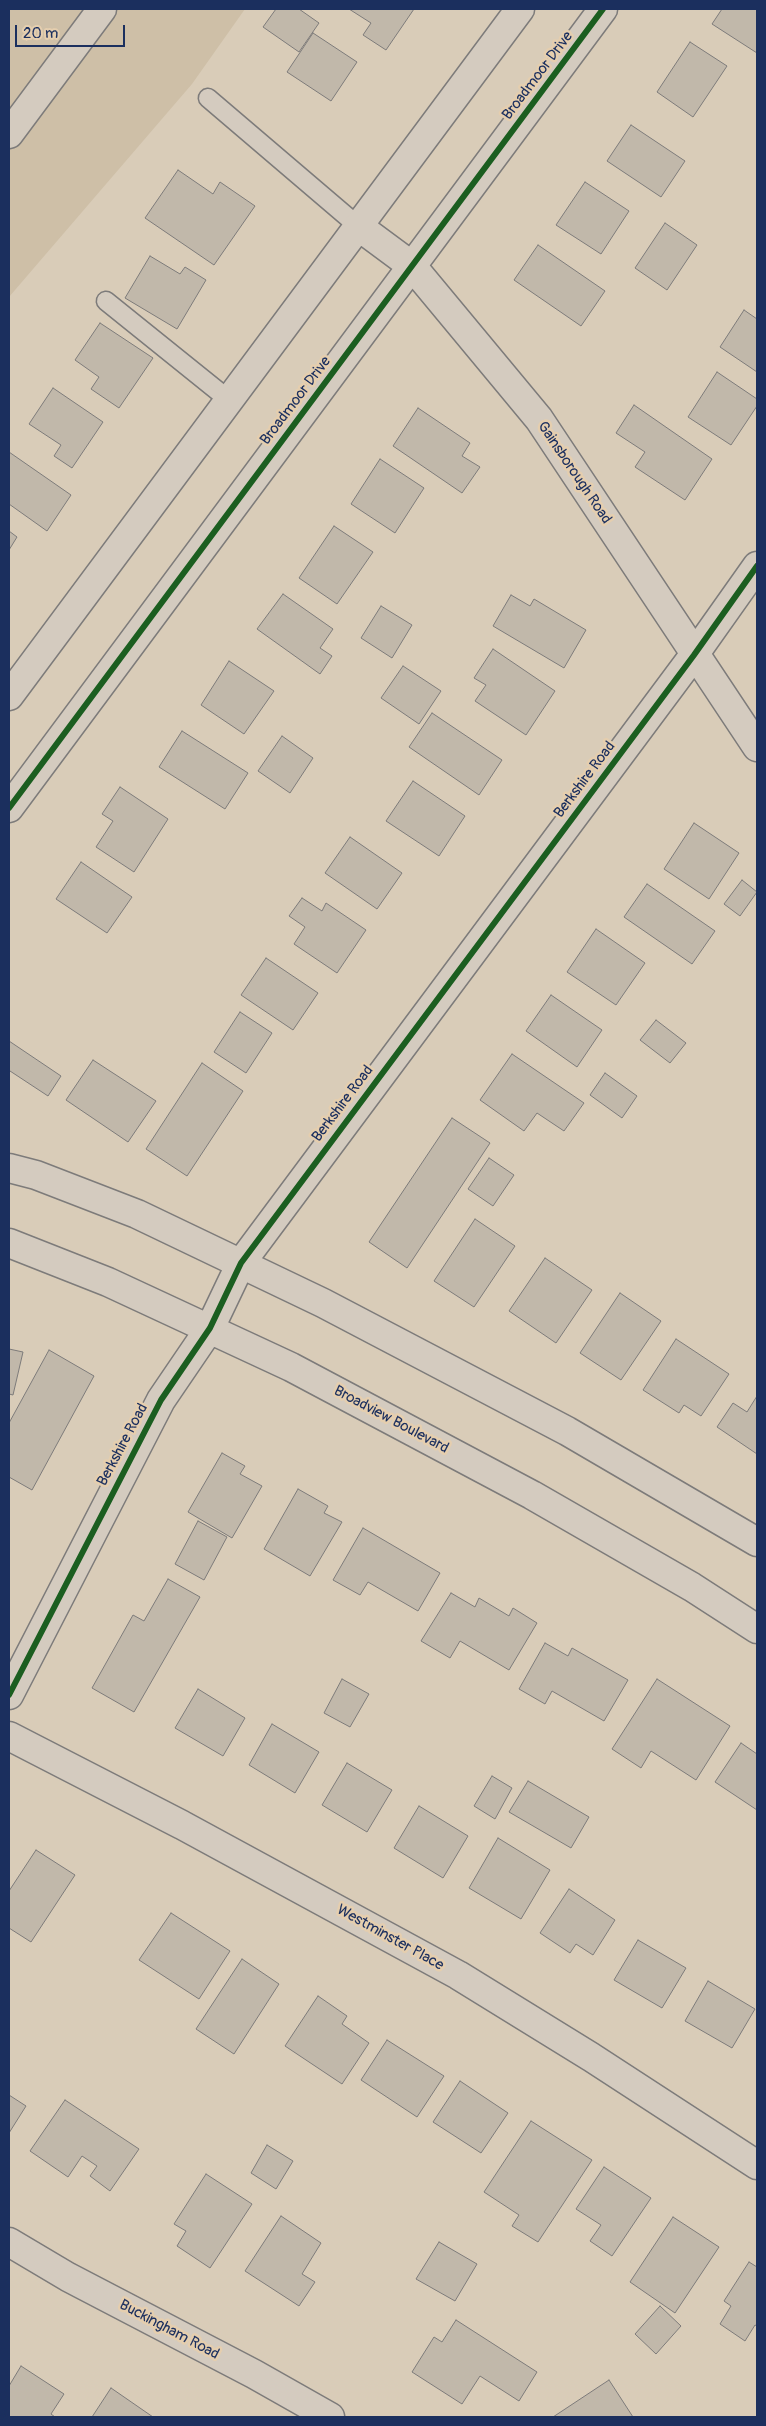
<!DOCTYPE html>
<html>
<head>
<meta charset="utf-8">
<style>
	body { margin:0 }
	#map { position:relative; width:766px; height:2426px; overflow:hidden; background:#d9ccb8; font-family:Pangolin,sans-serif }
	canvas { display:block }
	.frame { position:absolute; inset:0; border:10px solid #1b2f5e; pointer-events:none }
	.scale { position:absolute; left:15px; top:25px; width:110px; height:22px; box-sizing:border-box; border:2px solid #1b2f5e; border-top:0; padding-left:6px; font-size:15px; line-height:18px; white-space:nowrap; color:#1b2f5e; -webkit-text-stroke:4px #e5ceae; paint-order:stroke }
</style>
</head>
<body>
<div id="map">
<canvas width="766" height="2426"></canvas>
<div class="frame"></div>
<div class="scale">20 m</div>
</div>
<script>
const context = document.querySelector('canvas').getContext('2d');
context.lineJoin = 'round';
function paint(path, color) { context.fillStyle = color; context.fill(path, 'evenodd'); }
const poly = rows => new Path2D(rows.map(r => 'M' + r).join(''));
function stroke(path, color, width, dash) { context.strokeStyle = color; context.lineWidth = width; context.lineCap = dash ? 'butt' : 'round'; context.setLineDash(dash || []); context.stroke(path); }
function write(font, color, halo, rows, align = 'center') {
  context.font = font + ' Pangolin,sans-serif'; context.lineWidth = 5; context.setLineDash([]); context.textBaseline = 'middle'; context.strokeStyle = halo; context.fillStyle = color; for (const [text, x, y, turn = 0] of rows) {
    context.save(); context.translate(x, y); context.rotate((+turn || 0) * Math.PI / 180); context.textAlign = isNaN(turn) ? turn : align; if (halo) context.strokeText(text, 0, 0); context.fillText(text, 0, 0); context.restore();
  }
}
const built = poly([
	[9,9,245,9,192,84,9,297]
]);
const building = poly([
	[276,9,299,9,319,23,299,52,263,27,276,9],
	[349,9,414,9,386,50,363,35,371,23,349,9],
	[722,9,757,9,757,53,712,24,722,9],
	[313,33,357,62,331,101,287,72,313,33],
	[690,42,727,66,693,117,657,92,690,42],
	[631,125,685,161,661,197,607,161,631,125],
	[178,170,213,194,220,182,255,206,214,265,145,218,178,170],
	[585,182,629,211,601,254,556,225,585,182],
	[665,223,697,245,667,290,635,268,665,223],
	[538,245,605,291,581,326,514,280,538,245],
	[150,256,180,274,185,267,206,280,177,329,125,298,150,256],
	[744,310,757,319,757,372,720,347,744,310],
	[100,323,153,358,119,408,91,389,99,377,75,360,100,323],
	[717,372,757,399,757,406,731,445,688,417,717,372],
	[53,388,103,422,72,468,54,456,61,445,29,424,53,388],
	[634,405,712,459,685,500,635,467,645,452,616,433,634,405],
	[418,408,470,443,462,456,480,467,462,493,393,446,418,408],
	[9,452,71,495,47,531,9,504,9,452],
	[380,459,424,488,395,533,351,504,380,459],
	[334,526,373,552,337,604,299,578,334,526],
	[9,531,17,537,9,550,9,531],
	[283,594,333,629,320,648,332,656,320,674,257,629,283,594],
	[511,595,530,606,534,599,586,630,564,668,493,626,511,595],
	[381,606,412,625,392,658,361,638,381,606],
	[493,649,555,691,526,735,475,701,486,685,474,678,493,649],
	[229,661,274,691,244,734,201,705,229,661],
	[403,666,441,691,419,724,381,698,403,666],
	[432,713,502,760,479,795,409,747,432,713],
	[182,731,248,773,225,809,159,767,182,731],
	[282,736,313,758,290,793,258,771,282,736],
	[413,781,465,816,439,856,386,821,413,781],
	[120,787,168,819,134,872,96,847,113,821,102,814,120,787],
	[694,823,739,853,709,899,664,869,694,823],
	[350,837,402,873,377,909,325,873,350,837],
	[81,862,132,897,107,933,56,899,81,862],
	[742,880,757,892,740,916,724,904,742,880],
	[647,884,715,931,692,964,624,917,647,884],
	[302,898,322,911,326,903,366,930,337,973,294,944,305,927,289,916,302,898],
	[596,929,645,963,616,1005,567,972,596,929],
	[266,958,318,993,293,1030,241,995,266,958],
	[551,995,602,1030,577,1067,526,1031,551,995],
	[240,1012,272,1033,246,1073,214,1052,240,1012],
	[656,1020,686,1043,670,1063,640,1040,656,1020],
	[9,1041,61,1076,48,1096,10,1071,9,1073,9,1041],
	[512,1054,584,1103,564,1131,537,1113,524,1131,480,1100,512,1054],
	[93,1060,156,1101,128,1142,66,1100,93,1060],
	[202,1063,243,1091,187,1176,146,1149,202,1063],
	[605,1073,637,1096,622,1118,590,1095,605,1073],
	[452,1118,490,1143,407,1268,369,1242,452,1118],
	[489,1158,514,1175,493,1206,468,1189,489,1158],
	[475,1219,515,1246,474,1307,434,1281,475,1219],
	[545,1258,592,1290,556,1343,509,1311,545,1258],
	[620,1293,661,1321,621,1380,580,1353,620,1293],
	[676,1339,729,1374,701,1416,684,1405,679,1413,643,1390,676,1339],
	[9,1349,23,1352,13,1395,9,1394,9,1349],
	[49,1350,94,1376,32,1490,9,1477,9,1423,49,1350],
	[757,1396,757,1454,717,1427,733,1403,747,1412,757,1396],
	[222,1453,245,1466,240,1474,262,1486,232,1538,188,1512,222,1453],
	[298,1489,328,1506,324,1513,342,1522,310,1576,264,1549,298,1489],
	[198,1521,227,1537,204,1580,175,1564,198,1521],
	[363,1528,440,1573,418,1611,368,1582,360,1595,333,1580,363,1528],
	[168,1579,200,1597,134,1712,92,1688,133,1615,144,1621,168,1579],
	[451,1593,475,1607,479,1598,509,1616,513,1608,537,1623,509,1670,460,1641,450,1658,421,1641,451,1593],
	[545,1643,568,1656,572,1648,628,1680,604,1721,552,1691,545,1704,519,1689,545,1643],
	[342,1679,369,1694,350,1727,324,1713,342,1679],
	[657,1679,730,1726,696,1780,651,1751,641,1768,612,1749,657,1679],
	[198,1689,245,1718,223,1756,175,1728,198,1689],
	[272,1724,319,1752,295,1793,249,1765,272,1724],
	[741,1743,757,1754,757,1810,715,1782,741,1743],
	[347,1763,392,1790,367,1832,322,1805,347,1763],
	[492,1776,512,1788,495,1819,474,1806,492,1776],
	[528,1781,589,1817,571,1848,509,1812,528,1781],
	[419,1806,468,1836,443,1878,394,1848,419,1806],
	[498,1838,550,1870,521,1919,469,1888,498,1838],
	[36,1850,75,1875,31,1942,9,1928,9,1891,36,1850],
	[569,1889,615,1920,593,1955,576,1944,570,1953,540,1933,569,1889],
	[171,1913,230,1951,199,1999,139,1960,171,1913],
	[638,1940,686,1968,662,2008,614,1980,638,1940],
	[242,1959,279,1984,234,2054,196,2029,242,1959],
	[708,1981,755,2009,732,2048,685,2021,708,1981],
	[318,1996,347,2016,342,2024,369,2043,342,2084,285,2046,318,1996],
	[387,2040,444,2076,417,2117,361,2080,387,2040],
	[460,2081,508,2113,481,2153,433,2122,460,2081],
	[9,2095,26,2106,9,2133,9,2095],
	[65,2100,139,2149,110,2191,90,2176,97,2166,82,2156,68,2177,30,2151,65,2100],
	[531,2121,592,2160,538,2242,512,2226,519,2215,484,2192,531,2121],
	[267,2145,293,2161,276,2189,251,2173,267,2145],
	[604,2167,651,2198,612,2256,590,2241,601,2225,576,2209,604,2167],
	[206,2174,252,2204,210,2268,177,2246,186,2231,174,2224,206,2174],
	[281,2216,321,2243,302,2274,315,2282,299,2306,245,2271,281,2216],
	[673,2217,719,2247,675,2313,630,2282,673,2217],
	[439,2242,477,2264,455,2301,416,2279,439,2242],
	[749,2262,757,2267,757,2326,755,2325,745,2341,720,2324,731,2306,724,2301,749,2262],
	[660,2306,681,2326,656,2354,635,2334,660,2306],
	[456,2320,537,2372,519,2401,480,2376,462,2404,412,2372,434,2337,442,2342,456,2320],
	[21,2366,64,2394,51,2414,55,2417,9,2417,9,2386,21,2366],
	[609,2380,633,2417,553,2417,609,2380],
	[111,2388,153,2417,92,2417,111,2388]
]);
const service = poly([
	[208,98,358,226],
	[106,301,229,400]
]);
const minor = poly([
	[9,134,102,9],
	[358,226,412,266,539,419,757,747],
	[9,696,520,9],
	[9,808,603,9],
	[9,1168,36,1175,137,1214,323,1303,567,1431,757,1542],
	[9,1243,108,1282,291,1367,532,1495,692,1587,757,1629],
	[9,1695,161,1400,210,1328,241,1263,694,655,757,566],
	[9,1736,182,1825,458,1975,591,2057,757,2165],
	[9,2242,68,2277,254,2374,330,2417]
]);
const cycleway = poly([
	[9,808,603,9],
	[9,1695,161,1400,210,1328,241,1263,694,655,757,566]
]);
const streetNames = [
	["Broadmoor Drive",538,76,-53],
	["Broadmoor Drive",296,401,-53],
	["Gainsborough Road",574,473,56],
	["Berkshire Road",585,780,-53],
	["Berkshire Road",343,1104,-53],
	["Broadview Boulevard",391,1420,28],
	["Berkshire Road",123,1445,-62],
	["Westminster Place",390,1938,29],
	["Buckingham Road",169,2330,28]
];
paint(built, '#cebfa7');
paint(building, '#c1b8aa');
stroke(building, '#7d7b7a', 1);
stroke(service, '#7d7b7a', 21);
stroke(minor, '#7d7b7a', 31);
stroke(service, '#d4cbbf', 18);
stroke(minor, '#d4cbbf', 28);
stroke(cycleway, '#1b5e20', 6);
write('15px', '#1b2f5e', '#e5ceae', streetNames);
</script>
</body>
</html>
